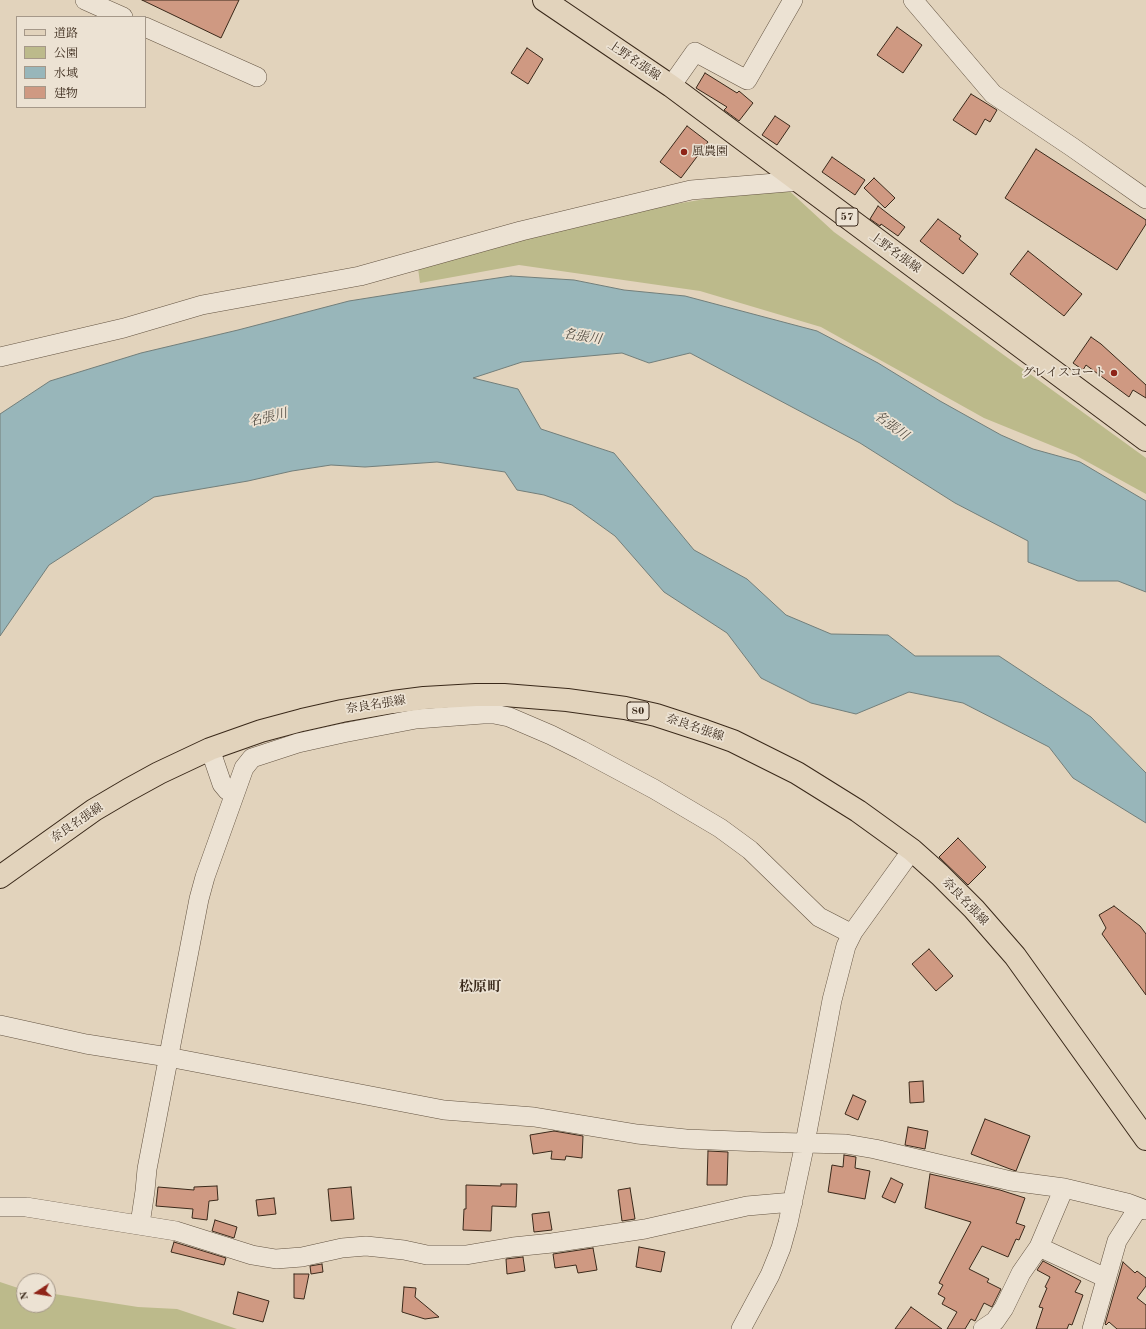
<!DOCTYPE html>
<html>
<head>
<meta charset="utf-8">
<style>
	body { margin:0 }
	#map { position:relative; width:1146px; height:1329px; overflow:hidden; background:#e2d3bc; font-family:"Old Standard TT","Noto Serif JP",serif }
	canvas { display:block }
	.legend { position:absolute; left:16px; top:16px; width:130px; height:92px; box-sizing:border-box; background:#ece2d3; border:1px solid #a59889; margin:0; padding:5px 7px; list-style:none; font-size:12px; color:#3a291a }
	.legend li { display:flex; align-items:center; gap:8px; height:20px }
	.legend b { width:20px; border:1px solid #a59889 }
	.north { position:absolute; left:16px; top:1273px; width:40px; height:40px; box-sizing:border-box; background:#ece2d3; border:1px solid #a59889; border-radius:50%; rotate:258deg; font-size:11px; font-weight:700; line-height:16px; text-align:center; color:#3a291a }
	.north::after { content:''; display:block; margin:auto; width:14px; height:18px; background:#8f2418; clip-path:polygon(50% 0,100% 100%,50% 72%,0 100%) }
</style>
</head>
<body>
<div id="map">
<canvas width="1146" height="1329"></canvas>
<ul class="legend">
<li><b style="height:5px;background:#e2d3bc"></b>道路</li>
<li><b style="height:11px;background:#bcba8b"></b>公園</li>
<li><b style="height:11px;background:#98b6ba"></b>水域</li>
<li><b style="height:11px;background:#cf9982"></b>建物</li>
</ul>
<div class="north">N</div>
</div>
<script>
const context = document.querySelector('canvas').getContext('2d');
context.lineJoin = 'round';
function paint(path, color) { context.fillStyle = color; context.fill(path, 'evenodd'); }
const poly = rows => new Path2D(rows.map(r => 'M' + r).join(''));
function stroke(path, color, width, dash) { context.strokeStyle = color; context.lineWidth = width; context.lineCap = dash ? 'butt' : 'round'; context.setLineDash(dash || []); context.stroke(path); }
function write(font, color, halo, rows, align = 'center') {
  context.font = font + ' "Old Standard TT","Noto Serif JP",serif'; context.lineWidth = 3.5; context.setLineDash([]); context.textBaseline = 'middle'; context.strokeStyle = halo; context.fillStyle = color; for (const [text, x, y, turn = 0] of rows) {
    context.save(); context.translate(x, y); context.rotate((+turn || 0) * Math.PI / 180); context.textAlign = isNaN(turn) ? turn : align; if (halo) context.strokeText(text, 0, 0); context.fillText(text, 0, 0); context.restore();
  }
}
const green = poly([
	[784,186,834,232,1146,458,1146,494,1075,455,984,418,821,327,700,291,519,265,420,283,418,268,499,244,657,207],
	[0,1282,24,1290,24,1305,48,1305,48,1293,138,1307,177,1309,237,1329,0,1329]
]);
const water = poly([
	[511,276,574,280,624,290,685,296,817,331,878,363,940,401,1001,435,1033,449,1080,462,1146,501,1146,592,1118,581,1078,581,1028,562,1028,541,955,503,860,443,690,353,649,363,622,353,522,362,473,378,518,389,541,429,614,453,694,550,747,579,786,615,831,634,888,635,915,656,999,656,1091,717,1146,773,1146,823,1073,778,1049,747,963,703,909,692,856,714,811,703,761,678,727,633,664,592,615,536,572,505,544,495,517,490,505,472,437,462,365,467,331,465,292,471,248,481,154,497,49,565,0,636,0,414,50,381,141,353,238,330,349,301,437,287,511,276]
]);
const building = poly([
	[142,0,239,0,221,38,142,0],
	[897,27,922,45,903,73,877,55,897,27],
	[527,48,543,59,528,84,511,73,527,48],
	[705,73,737,93,739,91,753,103,739,121,724,110,727,107,696,88,705,73],
	[971,94,997,110,990,122,985,119,976,135,953,120,971,94],
	[775,116,790,126,777,145,762,135,775,116],
	[687,126,708,142,681,178,660,162,687,126],
	[1036,149,1146,220,1146,224,1117,270,1005,198,1036,149],
	[832,157,865,180,855,195,822,172,832,157],
	[874,178,895,198,885,208,864,188,874,178],
	[878,206,905,227,898,236,881,224,880,226,870,219,878,206],
	[938,219,961,236,959,239,978,254,963,274,920,241,938,219],
	[1028,251,1082,294,1064,316,1010,274,1028,251],
	[1091,337,1101,344,1146,385,1146,398,1133,390,1129,397,1086,365,1083,370,1073,363,1091,337],
	[958,838,986,867,968,885,939,857,958,838],
	[1114,906,1140,926,1146,934,1146,995,1102,934,1106,928,1099,915,1114,906],
	[929,949,953,976,936,991,912,964,929,949],
	[923,1081,924,1102,910,1103,909,1082,923,1081],
	[853,1095,866,1101,858,1120,845,1114,853,1095],
	[985,1119,1030,1136,1016,1171,1010,1169,971,1154,985,1119],
	[908,1127,928,1131,925,1149,905,1145,908,1127],
	[554,1131,583,1136,582,1158,566,1156,565,1160,551,1159,552,1151,533,1154,530,1135,554,1131],
	[708,1151,728,1152,727,1185,707,1185,708,1151],
	[844,1155,856,1157,855,1168,870,1171,865,1199,828,1192,832,1165,843,1167,844,1155],
	[930,1174,1000,1190,1025,1198,1016,1223,1025,1226,1019,1240,1016,1239,1008,1257,982,1246,969,1269,989,1279,987,1282,1001,1289,992,1307,984,1303,975,1321,971,1319,965,1329,947,1329,957,1312,942,1304,945,1298,938,1294,943,1285,939,1283,971,1222,925,1208,930,1174],
	[891,1178,903,1184,895,1203,882,1197,891,1178],
	[501,1184,517,1184,516,1207,492,1206,491,1231,463,1230,464,1209,466,1209,466,1185,501,1186,501,1184],
	[217,1186,218,1200,209,1201,207,1220,192,1218,193,1209,156,1206,158,1187,194,1190,194,1187,217,1186],
	[351,1187,354,1219,331,1221,328,1189,351,1187],
	[630,1188,635,1219,622,1221,618,1190,630,1188],
	[274,1198,276,1214,258,1216,256,1200,274,1198],
	[549,1212,552,1230,534,1232,532,1214,549,1212],
	[215,1220,237,1227,234,1238,212,1231,215,1220],
	[174,1242,226,1258,224,1265,171,1252,174,1242],
	[639,1247,665,1252,661,1272,636,1267,639,1247],
	[593,1248,597,1270,578,1273,576,1265,555,1268,553,1254,593,1248],
	[523,1257,525,1271,507,1274,506,1259,523,1257],
	[1043,1261,1081,1281,1075,1292,1083,1295,1072,1325,1069,1324,1067,1329,1036,1329,1043,1308,1039,1307,1047,1288,1045,1287,1050,1277,1037,1270,1043,1261],
	[1123,1262,1135,1273,1137,1271,1146,1278,1146,1286,1137,1298,1146,1305,1146,1329,1117,1329,1109,1322,1106,1325,1105,1324,1123,1262],
	[322,1264,323,1272,311,1274,310,1266,322,1264],
	[294,1274,309,1274,304,1299,294,1298,294,1274],
	[404,1287,416,1288,415,1297,439,1317,425,1319,402,1312,404,1287],
	[238,1292,269,1301,263,1322,233,1314,238,1292],
	[911,1307,942,1329,895,1329,911,1307]
]);
const minor = poly([
	[85,0,123,17],
	[913,0,993,94,1072,147,1146,199],
	[145,27,257,77],
	[671,86,695,52,747,80,793,0],
	[0,357,124,328,202,305,360,276,521,231,691,190,800,181],
	[210,749,222,784,227,790,234,795],
	[0,1025,86,1044,168,1057,444,1110,534,1117,637,1134,686,1139,762,1142,846,1144,875,1149,1011,1181,1064,1188,1127,1203,1146,1210],
	[0,1207,26,1207,176,1231,252,1255,276,1259,302,1257,342,1248,366,1246,404,1250,427,1255,466,1255,513,1247,552,1243,645,1229,747,1206,793,1202],
	[140,1224,145,1191,147,1169,199,899,205,877,244,768,252,758,298,743,343,733,416,719,483,714,494,714,509,717,551,735,581,750,654,789,720,828,750,850,819,917,852,934],
	[1039,1247,1106,1278],
	[741,1329,770,1275,781,1248,788,1223,805,1143,832,1000,846,946,853,932,912,850],
	[983,1329,995,1321,1004,1308,1021,1273,1039,1247,1064,1188],
	[1092,1329,1117,1241,1138,1208]
]);
const major = poly([
	[544,0,671,86,1146,440],
	[0,877,94,810,128,790,159,773,210,749,261,731,302,720,342,711,393,702,424,698,476,695,504,695,567,700,625,708,656,715,705,731,733,741,797,773,858,811,912,850,940,875,974,909,1015,956,1146,1139]
]);
const markers = [
	[684,152,4,"#8f2418"],
	[1114,373,4,"#8f2418"]
];
const shields = [
	[847,217,22],
	[638,711,22]
];
const shieldNames = [
	["57",847,217],
	["80",638,711]
];
const streetNames = [
	["上野名張線",634,61,34],
	["上野名張線",895,253,36],
	["奈良名張線",376,705,-9],
	["奈良名張線",695,728,19],
	["奈良名張線",77,823,-34],
	["奈良名張線",965,902,46]
];
const poiNames = [
	["風農園",692,152],
	["グレイスコート",1106,373,"right"]
];
const waterNames = [
	["名張川",582,337,9],
	["名張川",268,418,-14],
	["名張川",891,426,36]
];
const quarterNames = [
	["松原町",480,987]
];
paint(green, '#bcba8b');
paint(water, '#98b6ba');
stroke(water, '#727e7a', 1);
paint(building, '#cf9982');
stroke(building, '#3a291a', 1);
stroke(minor, '#645442', 20);
stroke(major, '#3a291a', 24);
stroke(minor, '#ece2d3', 19);
stroke(major, '#e2d3bc', 22);
for (const [x, y, r, color] of markers) { const dot = new Path2D(); dot.arc(x, y, r, 0, 2 * Math.PI); context.fillStyle = color; context.fill(dot); stroke(dot, '#ece2d3', 1.5); }
for (const [x, y, w] of shields) { const box = new Path2D(); box.roundRect(x - w / 2, y - 9, w, 18, 3); context.fillStyle = '#ece2d3'; context.fill(box); stroke(box, '#3a291a', 1); }
write('bold 11px', '#3a291a', null, shieldNames);
write('12px', '#3a291a', '#ece2d3', streetNames);
write('12px', '#3a291a', '#ece2d3', poiNames, 'left');
write('italic 13px', '#524c42', '#ece2d3', waterNames);
write('bold 14px', '#3a291a', '#ece2d3', quarterNames);
</script>
</body>
</html>
